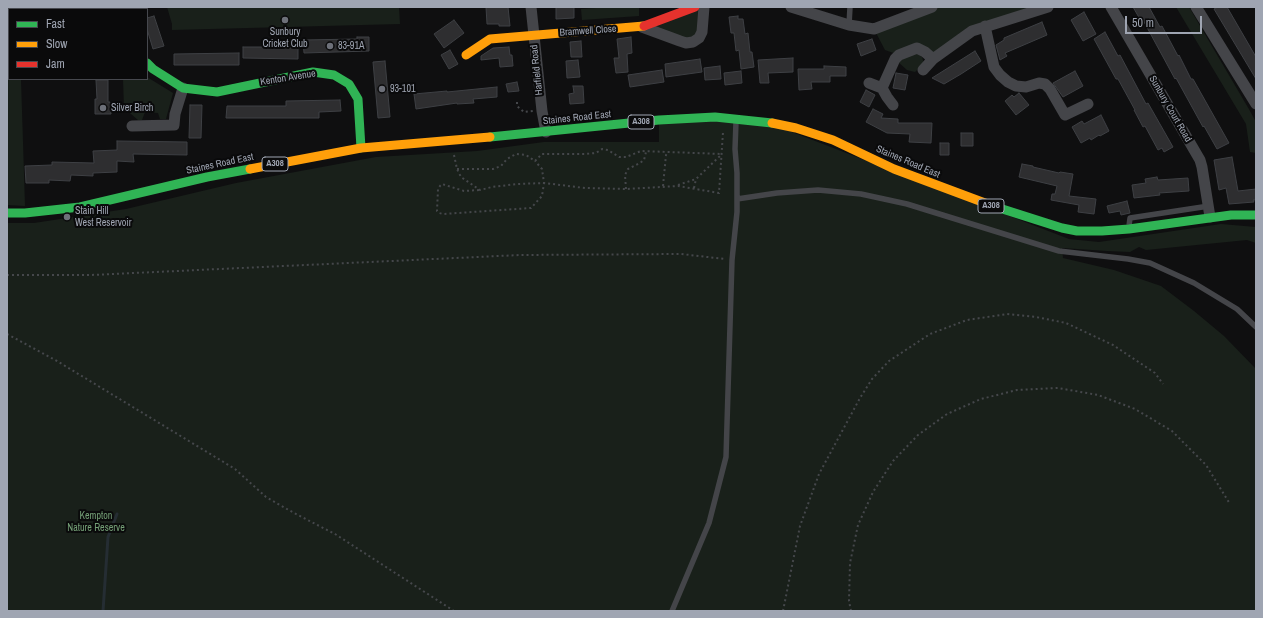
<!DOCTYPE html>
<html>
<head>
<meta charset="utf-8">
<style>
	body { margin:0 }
	#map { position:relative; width:1263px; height:618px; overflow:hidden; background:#0f0f10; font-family:"Archivo Narrow",sans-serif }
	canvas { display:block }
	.frame { position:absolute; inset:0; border:8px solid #9fa5b2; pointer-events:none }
	.legend { position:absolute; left:8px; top:8px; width:140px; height:72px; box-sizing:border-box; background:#0a0a0b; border:1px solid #46484e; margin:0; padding:5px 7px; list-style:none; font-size:12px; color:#9fa5b2 }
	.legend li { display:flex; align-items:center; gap:8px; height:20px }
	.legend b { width:20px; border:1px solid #46484e }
	.scale { position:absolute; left:1125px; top:16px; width:77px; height:18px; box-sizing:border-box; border:2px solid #9fa5b2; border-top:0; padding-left:5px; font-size:12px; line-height:14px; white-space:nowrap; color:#9fa5b2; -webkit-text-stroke:3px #0a0a0b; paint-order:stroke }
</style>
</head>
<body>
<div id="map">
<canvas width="1263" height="618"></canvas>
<div class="frame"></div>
<ul class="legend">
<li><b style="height:5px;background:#30b455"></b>Fast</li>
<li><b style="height:5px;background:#ff9f0a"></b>Slow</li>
<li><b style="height:5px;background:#e5322d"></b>Jam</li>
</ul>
<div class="scale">50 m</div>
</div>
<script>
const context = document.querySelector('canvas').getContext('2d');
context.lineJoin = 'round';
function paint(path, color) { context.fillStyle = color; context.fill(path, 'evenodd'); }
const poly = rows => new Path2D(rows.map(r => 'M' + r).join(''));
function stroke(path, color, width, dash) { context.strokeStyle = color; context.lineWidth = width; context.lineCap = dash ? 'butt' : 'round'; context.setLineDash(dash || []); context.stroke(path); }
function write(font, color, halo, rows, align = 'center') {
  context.font = font + ' "Archivo Narrow",sans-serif'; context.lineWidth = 4; context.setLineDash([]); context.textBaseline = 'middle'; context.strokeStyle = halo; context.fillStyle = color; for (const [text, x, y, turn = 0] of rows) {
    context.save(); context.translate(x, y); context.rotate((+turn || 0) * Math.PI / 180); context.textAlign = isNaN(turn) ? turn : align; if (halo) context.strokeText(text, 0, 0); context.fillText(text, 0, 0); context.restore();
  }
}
const green = poly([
	[7,7,20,7,20,9,9,9,9,79,21,79,25,206,7,205],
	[167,7,399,7,400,24,172,30,172,24],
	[611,7,639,7,639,16,582,20,581,9],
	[704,7,702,32,693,42,642,27],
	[932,7,1048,7,985,26,933,59,925,52,899,55,885,50,874,29],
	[1176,7,1189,7,1250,111,1256,122,1256,153,1250,152,1246,124],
	[918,54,922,57,924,63,915,72,907,70,898,62,908,55],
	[147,77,173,93,166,119,160,119,158,113,145,112,142,120,138,120,124,108,123,79,147,79],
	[659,120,766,122,1069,239,1099,242,1221,224,1256,227,1256,243,1247,240,1146,250,1139,247,1130,252,1107,251,1062,248,1063,258,1114,270,1161,286,1194,311,1224,336,1256,369,1256,611,7,611,7,223,34,223,126,209,236,183,376,157,477,151,544,142,659,142]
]);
const stream = poly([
	[103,611,108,537,117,514]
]);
const building = poly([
	[486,7,508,7,510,26,499,26,499,24,487,24,486,7],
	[556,7,574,7,574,18,556,19,556,7],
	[1133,7,1149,7,1160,27,1162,26,1178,56,1179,55,1191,79,1193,79,1229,143,1217,149,1204,126,1203,127,1176,78,1175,79,1143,20,1141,21,1133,7],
	[1218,7,1227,7,1256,57,1256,79,1214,9,1218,7],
	[1084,12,1096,34,1083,41,1071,20,1084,12],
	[154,16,164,46,153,49,147,29,147,18,154,16],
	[738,16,738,19,743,19,745,34,748,33,750,52,752,52,754,67,741,69,739,50,736,51,734,33,731,33,729,17,738,16],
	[454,20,464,33,444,48,434,34,454,20],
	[1042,22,1047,35,1005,53,1007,56,1000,60,996,45,1004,40,1004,38,1042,22],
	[1105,32,1118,56,1120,55,1146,104,1148,103,1173,147,1164,152,1162,148,1158,150,1145,126,1143,127,1134,110,1135,110,1118,79,1116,79,1094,39,1105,32],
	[357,37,369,37,369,51,304,53,303,40,357,39,357,37],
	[631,37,632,53,627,54,628,72,616,73,614,58,619,58,617,39,631,37],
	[872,39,876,50,861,56,857,44,872,39],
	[581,41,582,57,571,57,570,42,581,41],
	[243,47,298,47,298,59,243,58,243,47],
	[509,47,510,55,512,55,513,66,500,67,499,58,481,60,481,56,493,48,509,47],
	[450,50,458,64,449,69,441,55,450,50],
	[975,51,981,61,961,74,944,84,932,78,975,51],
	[239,53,239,65,174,65,174,54,239,53],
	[793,58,793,72,768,73,769,83,760,83,758,60,793,58],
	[700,59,702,72,666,77,665,64,700,59],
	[578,60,580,77,567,78,566,61,578,60],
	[385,61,390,117,378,118,373,62,385,61],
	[720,66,721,79,705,80,704,68,720,66],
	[824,66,846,67,846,76,830,76,830,82,811,82,812,89,799,90,798,69,824,69,824,66],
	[662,70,664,82,630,87,628,75,662,70],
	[741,71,742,83,725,85,724,73,741,71],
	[1075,71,1083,86,1063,97,1053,83,1075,71],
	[896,73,908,75,905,90,893,88,896,73],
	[96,80,108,80,108,102,110,102,111,114,95,114,95,99,97,99,96,80],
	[517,82,519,91,508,92,506,84,517,82],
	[573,86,583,86,584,103,570,104,569,94,574,93,573,86],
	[497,87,497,97,473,99,474,103,457,104,457,103,416,109,414,94,447,91,447,92,497,87],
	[866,90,875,95,869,107,860,102,866,90],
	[1019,93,1029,105,1016,115,1005,101,1012,95,1014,97,1019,93],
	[340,100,341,111,319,112,319,118,226,118,227,106,286,106,286,101,340,100],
	[190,105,202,105,201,138,189,138,190,105],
	[873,109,883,114,881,118,898,119,898,123,932,123,931,143,909,142,910,134,887,133,866,122,873,109],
	[1101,115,1109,131,1100,136,1099,135,1091,140,1090,138,1081,143,1072,127,1082,121,1084,124,1101,115],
	[961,133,973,133,973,146,961,146,961,133],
	[117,141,187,142,187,155,133,154,134,162,117,161,117,172,93,173,93,176,71,175,70,181,49,180,49,183,26,183,25,166,52,165,52,162,94,163,93,151,117,150,117,141],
	[940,143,949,143,949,155,940,155,940,143],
	[1232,157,1238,191,1256,189,1256,200,1253,200,1254,202,1229,204,1226,188,1219,190,1214,160,1232,157],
	[1022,164,1033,166,1033,167,1059,173,1060,172,1073,174,1069,196,1096,199,1094,214,1078,212,1079,205,1051,200,1052,194,1055,194,1057,186,1019,177,1022,164],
	[1157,177,1158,180,1188,178,1189,191,1159,193,1160,195,1134,198,1132,185,1146,183,1145,179,1157,177],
	[1127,201,1130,213,1121,215,1120,211,1109,213,1107,206,1127,201]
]);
const path = poly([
	[517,102,517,106,524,112,533,111],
	[454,155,457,169,461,177,480,190,492,187,517,184,544,183,585,188,626,189,678,186,719,193,723,132],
	[457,169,493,169,501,166,507,159,516,154,526,155,535,161,542,154,585,154,596,153,602,149,608,150,619,157,626,157,641,151,722,154],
	[678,185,696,179,721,155],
	[663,186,666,155,668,152],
	[694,188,696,179],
	[626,189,625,175,628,169,640,163,644,160,646,152],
	[479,190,464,191,442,184,440,186,438,189,437,211,439,213,443,214,531,208,542,196,544,183,542,169,535,161],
	[7,275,91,275,520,255,681,254,725,259],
	[7,334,57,361,235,469,266,497,294,513,335,534,454,611],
	[783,611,800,526,819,474,860,398,872,379,889,361,930,334,967,320,1007,314,1036,317,1066,323,1113,345,1155,373,1163,384],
	[851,611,849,601,850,563,858,525,873,492,893,461,918,435,947,414,981,399,1017,390,1058,388,1098,395,1135,409,1172,431,1206,465,1230,504]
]);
const lane = poly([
	[849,25,850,7],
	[737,199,777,193,818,190,861,194,907,204,1059,251,1128,259,1150,263,1194,283,1237,309,1256,327],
	[1129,226,1130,218,1209,206],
	[672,611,709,523,726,457,732,260,737,212,737,173,735,149,736,122]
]);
const street = poly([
	[120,7,120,9],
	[531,7,542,111,546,132],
	[791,7,849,25,874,29,932,7],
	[1111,7,1200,160,1202,167,1210,217],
	[1196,7,1256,104],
	[985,26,994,67,1000,75,1008,82,1016,86,1026,87,1039,83,1045,84,1050,89,1065,115,1088,104],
	[642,27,680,41,686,43,693,42,699,38,702,32,704,7],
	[923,70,933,59,972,31,1048,7],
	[869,83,882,88],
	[893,105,887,97,882,88,895,59,899,55,917,48,925,52,933,59],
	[132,126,174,125,175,114,183,88]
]);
const fast = poly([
	[147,63,153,69,183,88,217,92,313,72,334,75,349,84,358,99,361,148],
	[490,137,659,120,715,117,772,123],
	[993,206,1062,228,1077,231,1102,231,1129,229,1231,215,1256,215],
	[7,213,25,213,80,207,207,177,250,169]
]);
const slow = poly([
	[466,55,490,39,644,26],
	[772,123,796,128,833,140,894,169,993,206],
	[250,169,361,148,490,137]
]);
const jam = poly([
	[644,26,695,7]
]);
const markers = [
	[285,20,4,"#6d7079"],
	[330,46,4,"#6d7079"],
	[382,89,4,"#6d7079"],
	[103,108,4,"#6d7079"],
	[67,217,4,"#6d7079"]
];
const shields = [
	[641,122,26],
	[275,164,26],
	[991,206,26]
];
const shieldNames = [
	["A308",641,122],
	["A308",275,164],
	["A308",991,206]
];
const streetNames = [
	["Bramwell Close",588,31,-4],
	["Harfield Road",537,70,-96],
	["Kenton Avenue",288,78,-9],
	["Sunbury Court Road",1170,109,60],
	["Staines Road East",577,118,-6],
	["Staines Road East",908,162,23],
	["Staines Road East",220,164,-12]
];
const poiNames = [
	["Sunbury",285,32,"center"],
	["Cricket Club",285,44,"center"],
	["83-91A",338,46],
	["93-101",390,89],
	["Silver Birch",111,108],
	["Stain Hill",75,211],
	["West Reservoir",75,223]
];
const parkNames = [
	["Kempton",96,516],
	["Nature Reserve",96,528]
];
paint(green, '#19201a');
stroke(stream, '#252d33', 3);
paint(building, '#2e2e30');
stroke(building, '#3e4044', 1);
stroke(path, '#45474b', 2, [2, 3]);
stroke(lane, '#444549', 5.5);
stroke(street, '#444549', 11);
stroke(fast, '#30b455', 9);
stroke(slow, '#ff9f0a', 9);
stroke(jam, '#e5322d', 9);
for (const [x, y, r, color] of markers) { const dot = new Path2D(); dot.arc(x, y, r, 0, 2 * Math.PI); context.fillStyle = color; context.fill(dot); stroke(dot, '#0a0a0b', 1.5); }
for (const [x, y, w] of shields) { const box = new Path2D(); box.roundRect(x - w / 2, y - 7, w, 14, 3); context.fillStyle = '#0a0a0b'; context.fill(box); stroke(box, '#9fa5b2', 1); }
write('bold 9px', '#9fa5b2', null, shieldNames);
write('10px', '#9fa5b2', '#0a0a0b', streetNames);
write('10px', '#9fa5b2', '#0a0a0b', poiNames, 'left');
write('10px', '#749f76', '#0a0a0b', parkNames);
</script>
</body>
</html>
